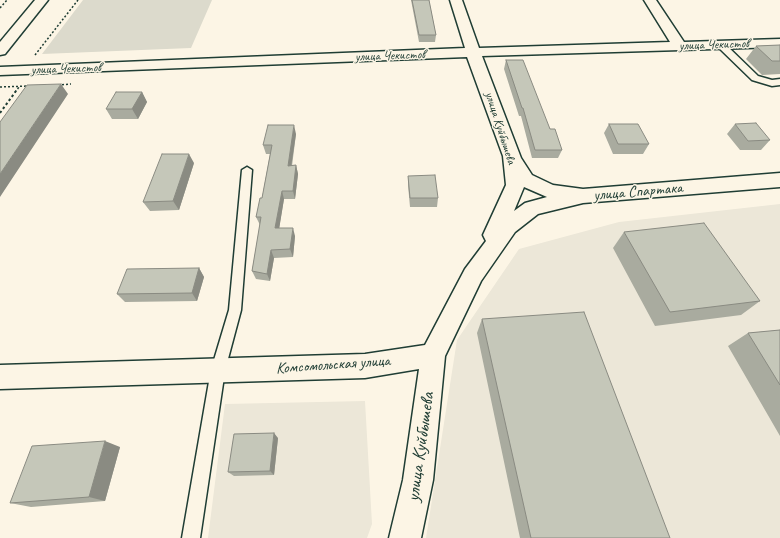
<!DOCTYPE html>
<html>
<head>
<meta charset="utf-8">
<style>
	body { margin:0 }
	canvas { display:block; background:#fcf5e5 }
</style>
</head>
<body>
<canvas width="780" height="538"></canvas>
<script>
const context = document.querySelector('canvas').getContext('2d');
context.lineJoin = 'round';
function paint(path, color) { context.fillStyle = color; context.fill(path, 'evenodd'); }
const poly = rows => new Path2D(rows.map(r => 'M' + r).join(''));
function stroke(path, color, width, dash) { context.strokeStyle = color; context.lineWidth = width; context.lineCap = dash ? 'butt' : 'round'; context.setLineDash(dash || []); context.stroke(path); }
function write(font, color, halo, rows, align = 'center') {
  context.font = font + ' Caveat,sans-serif'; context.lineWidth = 3; context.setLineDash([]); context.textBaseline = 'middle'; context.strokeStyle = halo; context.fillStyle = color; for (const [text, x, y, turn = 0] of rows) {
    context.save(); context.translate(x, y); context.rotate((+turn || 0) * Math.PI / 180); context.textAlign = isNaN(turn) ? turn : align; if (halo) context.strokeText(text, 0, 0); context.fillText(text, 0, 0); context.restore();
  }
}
const built = poly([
	[780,204,780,538,426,538,457,340,519,249,619,222],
	[365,401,372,524,367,538,208,538,225,404]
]);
const green = poly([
	[83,0,212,0,191,48,42,54]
]);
const pathFar1 = poly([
	[0,8,7,0],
	[35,55,78,0],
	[58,85,71,84],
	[0,87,29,86],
	[15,92,20,86]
]);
const path = poly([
	[0,113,16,91]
]);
const lane = poly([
	[718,43,724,43,758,76,772,80,780,79,780,85,772,86,752,80,718,47,718,43],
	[247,167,252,170,241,310,225,370,200,538,182,538,211,370,229,310,242,170,247,167]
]);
const street = poly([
	[450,0,462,0,479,48,670,42,644,0,656,0,684,42,780,39,780,47,482,56,521,158,532,175,553,185,583,189,780,173,780,187,583,203,538,214,515,232,481,281,445,356,433,480,421,538,389,538,403,480,419,369,365,378,0,389,0,365,365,354,425,345,465,269,486,241,483,235,506,185,503,156,467,57,0,75,0,67,465,48,450,0],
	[524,187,547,197,525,203,514,211,524,187]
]);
const primary = poly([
	[35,0,48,0,5,54,0,55,0,42,35,0]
]);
const wall = poly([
	[411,0,429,0,436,35,435,42,419,42],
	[780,45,780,74,762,75,746,59,756,46],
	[506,60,550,129,562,150,558,158,532,158,521,116,519,116,504,69],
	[142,92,147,102,138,119,112,119,106,109],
	[609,124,649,144,643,154,613,154,604,133],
	[735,124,770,140,761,150,740,150,727,134],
	[296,134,292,166,296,165,298,174,295,199,284,199,279,228,295,236,293,257,274,258,270,281,256,279,252,271,260,225,256,217,262,198,270,154,266,154,263,145],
	[194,163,179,210,150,211,143,202],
	[408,176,438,198,437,207,410,207,408,185],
	[624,232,760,301,741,315,655,326,613,248],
	[199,268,204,277,197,301,125,302,117,294],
	[482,319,670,538,520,538,477,333],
	[780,330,780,436,728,346,748,333],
	[278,438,274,475,234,476,228,472],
	[120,447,105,501,31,507,10,503]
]);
const shadedWall = poly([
	[61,84,68,94,0,197,0,174],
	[142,92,147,102,138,119,132,109],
	[294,125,296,134,290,174,288,166],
	[189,154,194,163,179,210,173,201],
	[296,165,298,174,295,199,293,191],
	[282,191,284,199,278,236,275,228],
	[293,228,295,236,293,257,290,249],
	[271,250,274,258,270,281,267,274],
	[199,268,204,277,197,301,192,293],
	[274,433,278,438,274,475,270,471],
	[105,441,120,447,105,501,89,497]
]);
const building = poly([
	[412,0,429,0,436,35,419,35,412,0],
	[780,45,780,61,772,61,756,46,780,45],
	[506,60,523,60,550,129,555,129,562,150,535,150,523,108,522,108,506,60],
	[61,84,0,174,0,122,27,85,61,84],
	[116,92,142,92,132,109,106,109,116,92],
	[756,123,770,140,748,141,735,124,756,123],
	[609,124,638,124,649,144,618,144,609,124],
	[268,125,294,125,288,166,296,165,293,191,282,191,275,228,293,228,290,249,271,250,267,274,252,271,261,217,256,217,260,198,262,198,272,145,263,145,268,125],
	[162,154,189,154,173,201,143,202,162,154],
	[435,175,438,198,410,198,408,176,435,175],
	[704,223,760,301,670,312,624,232,704,223],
	[199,268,192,293,117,294,127,269,199,268],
	[584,312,670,538,531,538,482,319,584,312],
	[780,330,780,385,748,333,780,330],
	[274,433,270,471,228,472,234,434,274,433],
	[105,441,89,497,10,503,32,446,105,441]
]);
const farStreetnames = [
	["улица Чекистов",714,45,-2],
	["улица Чекистов",390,56,-2],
	["улица Чекистов",66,69,-2],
	["улица Куйбышева",500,128,72]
];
const streetNames = [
	["улица Спартака",638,192,-5],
	["Комсомольская улица",333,365,-4]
];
const nearStreetnames = [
	["улица Куйбышева",421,447,-82]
];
paint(built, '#ece7d8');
paint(green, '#dcdacc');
stroke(lane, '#1f3d34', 3);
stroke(street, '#1f3d34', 3);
stroke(primary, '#1f3d34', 3);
stroke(pathFar1, '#1f3d34', 1.5, [2, 2]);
stroke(path, '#1f3d34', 2, [2.5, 2.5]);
paint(lane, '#fcf5e5');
paint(street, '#fcf5e5');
paint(primary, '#fcf5e5');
paint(wall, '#a9ab9f');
paint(shadedWall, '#8a8b82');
paint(building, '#c5c7b9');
stroke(building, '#8a8b82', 1);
write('13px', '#1f3d34', '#fcf5e5', farStreetnames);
write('16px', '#1f3d34', '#fcf5e5', streetNames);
write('19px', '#1f3d34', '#fcf5e5', nearStreetnames);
</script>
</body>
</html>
